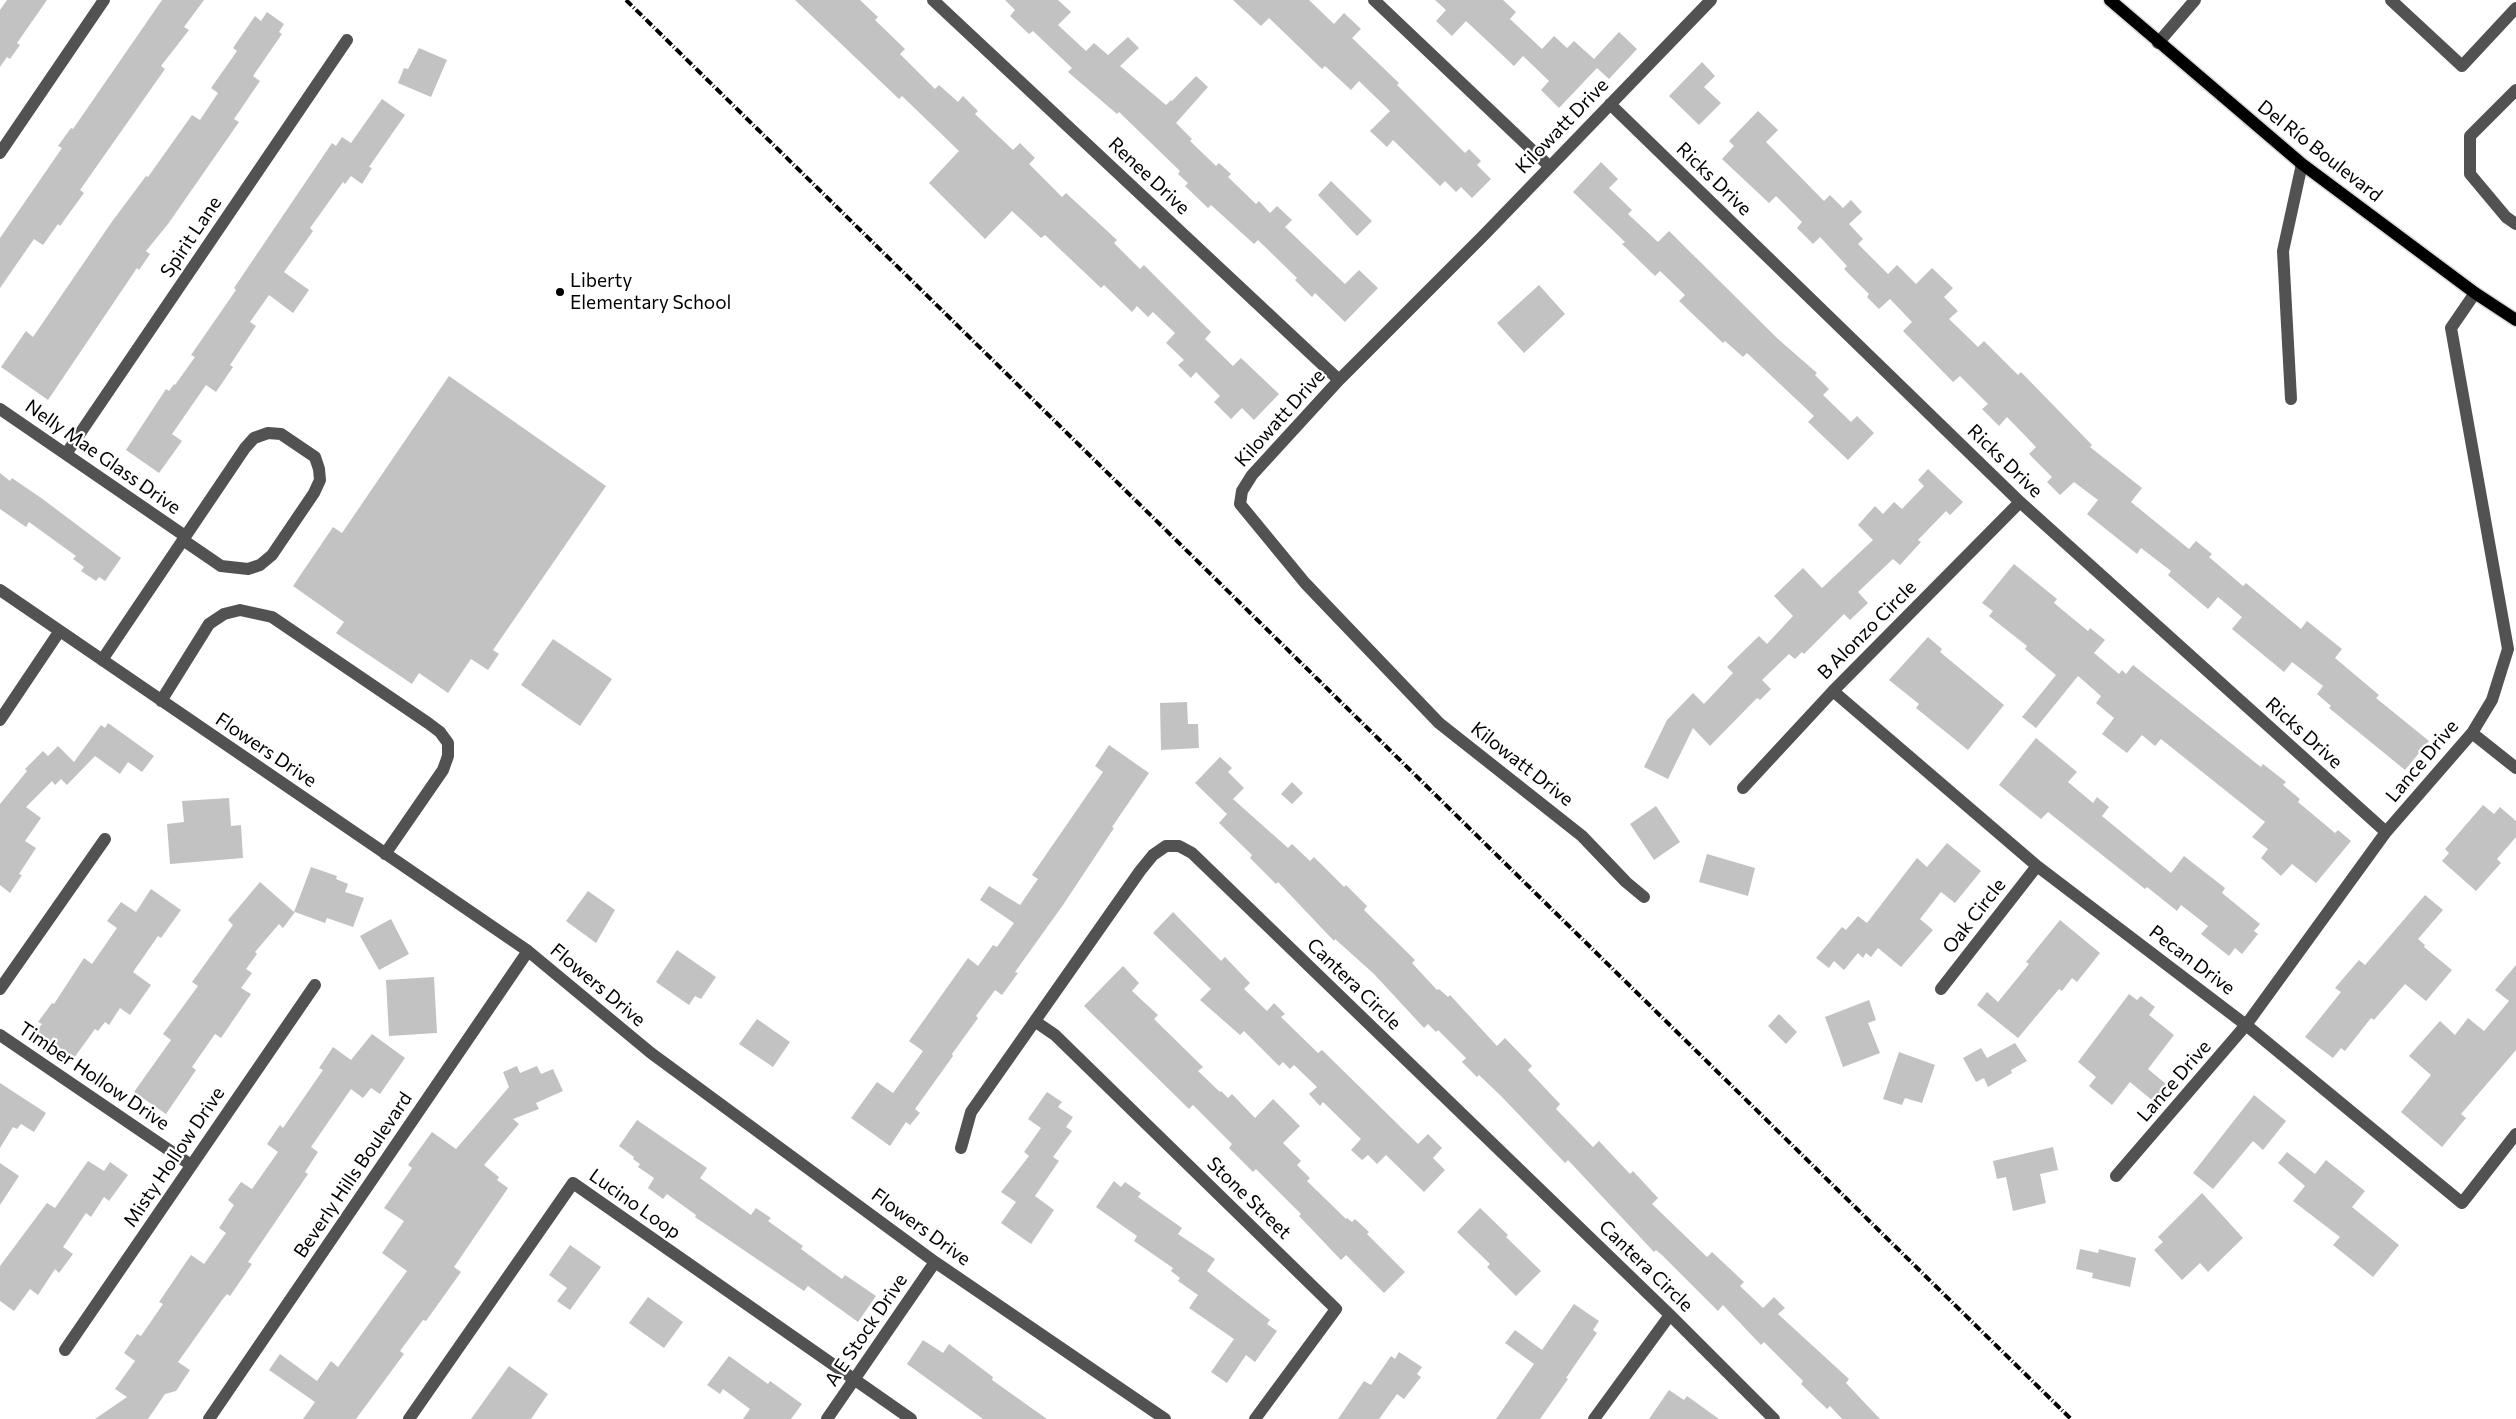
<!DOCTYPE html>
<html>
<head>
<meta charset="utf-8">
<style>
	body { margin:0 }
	canvas { display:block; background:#fff }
</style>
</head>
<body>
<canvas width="2516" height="1419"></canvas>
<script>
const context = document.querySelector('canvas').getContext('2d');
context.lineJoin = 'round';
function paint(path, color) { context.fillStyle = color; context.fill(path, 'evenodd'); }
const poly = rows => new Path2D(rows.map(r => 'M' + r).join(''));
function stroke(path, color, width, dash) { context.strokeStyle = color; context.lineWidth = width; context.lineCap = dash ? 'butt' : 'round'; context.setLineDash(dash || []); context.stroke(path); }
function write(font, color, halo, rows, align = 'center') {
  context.font = font + ' Commissioner,sans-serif'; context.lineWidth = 4.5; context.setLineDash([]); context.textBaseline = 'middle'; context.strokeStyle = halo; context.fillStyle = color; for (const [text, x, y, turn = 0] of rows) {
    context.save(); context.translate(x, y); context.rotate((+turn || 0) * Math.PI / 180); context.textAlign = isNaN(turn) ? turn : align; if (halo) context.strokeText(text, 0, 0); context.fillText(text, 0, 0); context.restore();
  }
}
const building = poly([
	[7,0,47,0,17,43,20,45,10,59,7,57,0,67,0,10],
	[162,0,204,0,184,27,189,30,161,66,165,69,80,190,84,193,60,226,58,224,43,245,34,239,0,288,0,238,62,148,58,146,71,128,73,129],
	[795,0,860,0,878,17,875,20,905,49,900,54,935,89,939,85,958,102,963,96,978,111,975,114,1013,150,1020,143,1035,158,1029,164,1062,197,1066,193,1117,240,1114,243,1140,269,1144,265,1211,332,1205,339,1233,366,1241,358,1279,394,1254,420,1242,408,1231,419,1214,402,1220,396,1196,372,1191,378,1178,365,1184,360,1166,343,1175,333,1153,312,1148,317,1137,306,1132,312,1104,285,1101,288,1045,235,1041,238,1012,211,985,239,929,183,959,151,902,96,899,99],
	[1005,0,1058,0,1071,12,1058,25,1086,51,1094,43,1108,55,1128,37,1139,48,1120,66,1166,105,1171,100,1172,101,1196,76,1208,87,1176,123,1192,139,1190,141,1216,166,1219,163,1231,174,1228,177,1256,204,1259,201,1270,213,1277,206,1292,220,1285,227,1345,284,1359,270,1378,288,1345,322,1315,293,1312,297,1295,280,1297,278,1258,240,1254,244,1211,205,1208,208,1185,186,1188,183,1178,174,1180,171,1119,112,1117,114,1068,72,1072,68,1033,31,1029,34,1010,16,1015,10],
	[1233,0,1309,0,1334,24,1344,13,1361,29,1352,38,1399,83,1397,85,1465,153,1469,149,1481,161,1477,165,1491,179,1472,198,1461,187,1456,192,1445,181,1440,186,1393,140,1387,147,1370,131,1390,111,1359,81,1351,90,1325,66,1322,69,1269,18,1261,26],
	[1435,0,1503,0,1516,12,1510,19,1542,49,1554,36,1567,48,1574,41,1594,59,1619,32,1637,49,1609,79,1597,68,1559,108,1541,90,1549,81,1523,56,1514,66,1466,21,1452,36,1436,21,1446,10],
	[267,12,284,24,279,32,282,34,253,76,260,81,234,119,239,122,168,224,146,251,150,254,139,270,137,268,48,400,1,367,26,331,33,337,111,223,146,176,148,177,192,115,200,120,218,93,211,88,237,51,233,48,255,16,261,21],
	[419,48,447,60,431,97,398,83,404,68,408,69],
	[1702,62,1715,76,1704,87,1721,103,1699,125,1669,96],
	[382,99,405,115,369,167,372,168,362,184,351,176,345,184,343,182,310,228,313,231,284,272,309,290,293,313,269,295,250,322,256,326,230,365,233,367,216,392,206,385,172,434,182,441,159,473,126,450,166,389,169,391,174,384,175,385,195,357,191,355,236,290,234,288,332,143,336,146,342,137,351,143],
	[1758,111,1778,130,1766,142,1824,201,1830,195,1843,208,1851,200,1862,212,1849,224,1863,239,1858,244,1888,274,1897,265,1916,284,1932,268,1953,288,1944,297,1958,311,1949,319,1978,347,1984,341,2018,375,2021,372,2092,445,2090,447,2142,488,2131,502,2189,549,2196,541,2212,554,2209,557,2243,586,2246,583,2301,629,2307,621,2342,649,2335,658,2379,695,2376,698,2429,741,2405,770,2329,708,2331,706,2317,694,2323,686,2292,662,2284,672,2232,629,2242,617,2218,597,2208,609,2168,575,2171,571,2141,548,2137,554,2087,514,2098,500,2074,482,2060,495,2047,482,2052,477,2029,454,2036,447,2007,417,1999,426,1982,409,1988,404,1960,376,1953,382,1903,331,1912,322,1890,299,1879,309,1867,297,1869,294,1844,269,1847,266,1820,237,1813,244,1797,228,1802,222,1776,196,1769,203,1722,159,1734,146,1729,141],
	[1601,162,1618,179,1609,188,1632,210,1628,214,1658,242,1669,231,1778,339,1817,373,1815,375,1829,389,1823,395,1851,422,1857,416,1874,433,1848,460,1808,422,1814,416,1747,353,1743,357,1725,341,1723,343,1679,301,1685,295,1660,271,1655,276,1622,244,1625,242,1573,192],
	[1331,181,1372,221,1357,236,1318,195],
	[1539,285,1565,314,1524,353,1497,323],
	[449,376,606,486,493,650,499,654,488,670,471,659,448,693,419,673,412,684,336,633,344,622,293,586,333,527,342,533],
	[1928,469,1963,502,1950,515,1946,511,1918,540,1921,542,1900,565,1893,559,1858,592,1868,603,1850,620,1844,614,1804,654,1802,652,1795,659,1789,654,1762,680,1771,689,1760,700,1757,698,1710,746,1693,728,1668,779,1644,767,1667,720,1693,693,1704,704,1733,673,1727,667,1759,636,1767,644,1793,616,1774,596,1803,568,1822,588,1873,540,1858,525,1875,506,1883,514,1894,502,1902,509,1924,486,1918,480],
	[0,473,10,481,12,478,44,500,121,558,105,581,99,577,96,581,81,571,84,567,73,559,76,556,29,522,26,527,0,509],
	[2014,564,2057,599,2054,603,2088,631,2090,628,2105,640,2094,653,2119,674,2122,670,2126,674,2133,665,2257,764,2261,767,2263,764,2286,782,2283,785,2300,799,2298,802,2335,833,2338,830,2351,841,2316,883,2292,864,2281,876,2261,858,2268,849,2252,837,2265,822,2161,739,2155,746,2142,735,2127,753,2102,734,2114,718,2096,703,2101,696,2078,676,2036,728,2022,717,2056,675,2025,649,2027,646,1989,616,1993,611,1982,603],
	[1928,637,1942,649,1940,652,2004,705,1968,750,1916,708,1919,704,1889,680],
	[553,639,612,679,580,726,521,685],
	[1187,702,1188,724,1198,724,1199,748,1161,750,1160,703],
	[108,723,154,756,142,772,128,762,120,774,95,756,67,785,61,779,55,785,52,781,26,807,41,818,25,841,36,848,19,874,22,875,10,893,0,885,0,804,27,771,25,769,43,751,48,756,58,746,74,762,101,725,105,728],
	[2036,738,2077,772,2068,782,2093,803,2097,797,2109,807,2102,816,2171,873,2184,856,2225,888,2222,893,2260,924,2254,931,2258,934,2242,954,2235,948,2229,956,2201,934,2208,926,2181,905,2177,911,2147,887,2145,889,2048,812,2041,819,1999,785],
	[1109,745,1149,773,1112,827,1114,828,1063,905,1015,972,1018,973,1002,995,995,990,976,1016,978,1018,952,1054,953,1056,915,1109,920,1113,910,1125,906,1122,890,1146,851,1118,877,1082,893,1093,923,1051,909,1041,968,958,978,966,993,945,997,947,1014,923,980,900,989,886,1020,905,1038,879,1032,875,1103,772,1095,766],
	[1220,757,1232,768,1228,772,1244,788,1233,799,1288,848,1292,844,1310,861,1314,857,1344,887,1346,885,1367,906,1364,910,1415,960,1412,963,1437,990,1439,989,1448,997,1450,995,1497,1046,1505,1038,1532,1066,1528,1070,1560,1104,1556,1109,1593,1147,1599,1141,1630,1174,1633,1171,1658,1198,1652,1204,1707,1257,1712,1252,1744,1282,1740,1286,1763,1308,1774,1297,1785,1308,1778,1314,1849,1379,1846,1383,1880,1419,1842,1419,1830,1406,1827,1409,1801,1384,1803,1381,1764,1342,1761,1345,1723,1305,1718,1311,1663,1256,1656,1250,1654,1252,1568,1160,1565,1163,1501,1096,1479,1075,1477,1077,1462,1062,1466,1058,1438,1030,1436,1032,1428,1024,1424,1028,1374,974,1335,939,1334,941,1278,882,1276,884,1250,858,1252,855,1219,823,1227,814,1195,783],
	[1292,782,1303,793,1292,804,1281,794],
	[229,798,231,826,241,825,243,858,170,864,167,824,184,822,182,801],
	[2483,805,2494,814,2500,807,2516,821,2516,837,2497,859,2501,863,2476,891,2442,861,2449,853,2445,849],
	[1656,806,1680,842,1654,860,1630,824],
	[1947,843,1981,871,1955,903,1941,892,1920,919,1933,930,1901,967,1878,948,1871,957,1866,953,1863,958,1858,953,1844,970,1834,961,1829,968,1816,958,1842,927,1846,930,1858,916,1867,923,1917,858,1927,867],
	[1707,854,1755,868,1748,896,1699,882],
	[311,867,337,876,336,879,348,884,345,892,364,898,353,927,327,918,325,923,295,912,283,928,279,924,255,952,257,954,246,969,252,973,241,988,251,994,221,1038,215,1034,192,1067,196,1070,166,1114,134,1092,171,1040,163,1034,198,986,192,982,233,925,228,920,260,882,294,912],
	[151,889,181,910,161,938,158,936,133,972,151,985,130,1015,120,1008,109,1025,105,1022,98,1031,95,1029,74,1058,36,1031,42,1024,38,1022,52,1003,54,1004,84,958,92,964,117,928,107,921,121,902,136,912],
	[588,891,615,910,596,943,566,921],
	[2425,895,2443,910,2418,939,2425,945,2424,947,2452,970,2426,1001,2405,984,2374,1020,2371,1018,2345,1051,2341,1048,2333,1058,2305,1037,2341,992,2335,988,2359,960,2365,965],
	[1173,912,1221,961,1225,957,1250,983,1244,989,1267,1011,1274,1003,1285,1014,1281,1017,1318,1053,1322,1050,1418,1144,1428,1134,1442,1148,1433,1158,1445,1170,1424,1192,1386,1155,1377,1164,1368,1155,1362,1160,1351,1150,1361,1139,1323,1102,1320,1106,1309,1094,1317,1087,1294,1065,1290,1069,1283,1062,1279,1066,1244,1031,1240,1035,1200,1000,1211,989,1153,933],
	[391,919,409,954,379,970,360,936],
	[2060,920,2100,953,2077,982,2072,978,2062,991,2059,989,2018,1038,1977,1005,1987,992,1998,1002,2029,964,2026,962],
	[677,950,716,977,701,999,695,996,689,1005,656,982],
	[2516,965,2516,1050,2461,1114,2466,1118,2442,1147,2401,1112,2431,1075,2409,1056,2440,1021,2455,1035,2468,1018,2484,1031,2509,1001,2495,990],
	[1123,966,1139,983,1132,991,1158,1015,1154,1019,1203,1067,1198,1071,1220,1092,1221,1091,1228,1098,1232,1094,1255,1118,1273,1099,1300,1126,1283,1143,1301,1161,1297,1165,1310,1178,1307,1181,1346,1219,1347,1218,1352,1222,1355,1219,1369,1232,1367,1234,1405,1272,1384,1293,1346,1255,1341,1260,1299,1216,1301,1214,1256,1169,1253,1172,1229,1148,1232,1144,1193,1105,1189,1109,1084,1006],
	[434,977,437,1033,389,1036,386,980],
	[2129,994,2137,1000,2141,996,2155,1007,2149,1015,2174,1035,2148,1069,2166,1084,2153,1101,2130,1082,2112,1105,2089,1086,2096,1077,2078,1062],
	[1869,1000,1876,1020,1868,1023,1880,1053,1843,1067,1825,1017],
	[1779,1014,1797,1032,1786,1044,1768,1026],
	[757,1019,790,1042,773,1067,739,1044],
	[372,1034,405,1058,380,1094,371,1088,363,1098,351,1089,311,1147,318,1152,305,1172,308,1174,248,1262,252,1264,230,1296,227,1294,222,1300,178,1362,190,1370,176,1391,165,1394,148,1419,95,1419,127,1397,115,1389,135,1361,124,1353,137,1334,141,1336,163,1304,159,1302,191,1255,204,1264,226,1233,219,1228,234,1205,228,1200,241,1182,252,1189,278,1152,267,1144,280,1125,283,1128,323,1070,319,1068,333,1047,351,1060],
	[2015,1043,2027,1061,2011,1070,2012,1073,1988,1087,1984,1078,1976,1082,1963,1058,1981,1048,1987,1058],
	[1899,1052,1935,1065,1922,1103,1905,1098,1902,1105,1883,1099],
	[517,1066,520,1073,537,1066,541,1074,553,1069,563,1091,536,1103,539,1109,513,1119,519,1124,484,1165,499,1177,497,1180,508,1188,454,1267,461,1272,426,1321,423,1320,400,1351,404,1354,356,1419,303,1419,315,1402,269,1370,280,1354,317,1381,331,1361,338,1367,407,1271,382,1253,404,1221,384,1208,412,1168,408,1165,432,1132,456,1149,509,1087,503,1072],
	[0,1083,46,1113,34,1132,21,1124,17,1129,13,1127,0,1148],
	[1047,1092,1062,1102,1058,1107,1073,1117,1066,1127,1072,1131,1053,1157,1059,1161,1035,1196,1054,1210,1031,1244,1001,1223,1016,1202,1001,1192,1029,1156,1024,1152,1041,1128,1028,1119],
	[2254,1095,2286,1121,2263,1150,2253,1141,2213,1189,2193,1173],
	[637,1120,707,1168,700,1178,751,1215,756,1208,771,1218,768,1221,803,1246,801,1249,842,1279,845,1275,876,1296,858,1322,808,1286,804,1291,695,1217,696,1215,667,1194,663,1199,648,1188,654,1178,638,1167,640,1164,633,1159,634,1157,619,1146],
	[2053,1147,2058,1170,2040,1174,2046,1203,2013,1211,2006,1177,1997,1179,1993,1161],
	[2287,1152,2315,1174,2326,1160,2365,1191,2352,1207,2399,1245,2373,1277,2333,1245,2340,1237,2293,1201,2305,1186,2278,1163],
	[88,1161,104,1171,110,1162,128,1175,109,1201,104,1197,91,1217,86,1213,63,1247,73,1254,59,1273,55,1269,38,1295,30,1289,14,1311,0,1301,0,1266,47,1203,55,1208],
	[0,1163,19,1176,0,1205],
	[1114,1181,1121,1187,1125,1182,1141,1193,1138,1197,1182,1228,1178,1234,1215,1259,1207,1271,1270,1320,1267,1324,1277,1331,1255,1362,1246,1355,1227,1383,1211,1372,1234,1339,1189,1308,1198,1295,1178,1281,1180,1278,1171,1271,1173,1268,1134,1241,1137,1236,1096,1207],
	[2202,1193,2243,1238,2208,1272,2200,1263,2182,1280,2154,1250,2163,1242,2158,1237],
	[1480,1208,1508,1235,1506,1237,1541,1271,1516,1296,1487,1267,1490,1264,1457,1232],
	[570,1245,601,1267,570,1310,557,1301,567,1288,549,1275],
	[2080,1249,2098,1253,2099,1249,2136,1258,2130,1287,2092,1278,2093,1273,2076,1269],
	[648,1297,683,1322,664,1348,629,1323],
	[1574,1304,1599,1321,1593,1330,1597,1333,1566,1378,1568,1379,1540,1419,1496,1419,1534,1364,1505,1343,1515,1330,1542,1350],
	[923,1340,943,1353,949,1344,993,1377,992,1380,1047,1419,983,1419,907,1364],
	[1399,1352,1422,1367,1417,1374,1421,1377,1404,1399,1397,1394,1379,1419,1338,1419,1364,1381,1371,1385,1391,1356,1395,1359],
	[729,1356,768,1384,770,1381,802,1404,791,1419,743,1419,750,1409,723,1389,720,1394,707,1385],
	[509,1366,548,1394,531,1419,471,1419],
	[1669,1390,1684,1400,1687,1396,1719,1419,1649,1419]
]);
const minor = poly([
	[933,0,1339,380],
	[1374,0,1549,166],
	[2391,0,2462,66,2516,8],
	[2158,43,2195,0],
	[2516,90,2470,136,2470,174,2506,217,2516,224],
	[1610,104,2020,502,2386,832],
	[0,153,104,0],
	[2291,399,2283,251,2302,164],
	[0,409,185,536],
	[66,454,347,40],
	[0,590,528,951,651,1053,704,1092,935,1262,1165,1419],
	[102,660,245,448,254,438,268,433,281,434,315,457,319,469,320,480,314,493,272,555,260,565,248,569,221,566,183,540],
	[1833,691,2037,866,2246,1025,2462,1203,2516,1134],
	[161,701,209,624,224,614,240,610,272,617,428,723,440,732,448,743,448,756,443,770,385,854],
	[0,720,59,632],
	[2472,733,2516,768],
	[1743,788,1833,691,2020,502],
	[1644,897,1626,882,1582,836,1439,723,1305,583,1240,504,1242,491,1252,475,1339,380,1483,236,1711,0],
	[0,989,105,839],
	[1941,989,2037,866],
	[1036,1022,1055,1035,1336,1309,1255,1419],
	[0,1035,191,1165],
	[961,1148,971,1112,1140,871,1153,855,1166,846,1179,846,1192,853,1670,1315,1774,1419],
	[2116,1176,2246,1025,2386,832,2472,733,2492,700,2508,649,2451,328,2475,293],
	[65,1350,315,985],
	[209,1419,528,951],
	[409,1419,573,1183,911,1419],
	[827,1419,935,1262],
	[1594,1419,1670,1315]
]);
const major = poly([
	[2110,0,2302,164,2475,293,2516,320]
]);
const rail = poly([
	[626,0,2071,1419]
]);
const markers = [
	[560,292,5,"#000"]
];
const streetNames = [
	["Kilowatt Drive",1562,126,-46],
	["Del Río Boulevard",2320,151,38],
	["Renee Drive",1149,176,43],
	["Ricks Drive",1714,179,44],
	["Spirit Lane",191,237,-56],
	["Kilowatt Drive",1280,418,-48],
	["Nelly Mae Glass Drive",103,457,35],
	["Ricks Drive",2005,461,44],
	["B Alonzo Circle",1867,630,-45],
	["Ricks Drive",2304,733,42],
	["Flowers Drive",266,750,34],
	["Lance Drive",2422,761,-50],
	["Kilowatt Drive",1522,764,38],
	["Oak Circle",1974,916,-52],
	["Pecan Drive",2192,960,37],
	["Cantera Circle",1354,984,44],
	["Flowers Drive",598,985,40],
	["Timber Hollow Drive",94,1076,34],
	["Lance Drive",2174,1081,-49],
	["Misty Hollow Drive",174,1157,-56],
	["Beverly Hills Boulevard",353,1175,-56],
	["Stone Street",1249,1198,44],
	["Lucino Loop",635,1204,35],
	["Flowers Drive",921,1227,36],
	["Cantera Circle",1646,1266,44],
	["A E Stock Drive",866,1330,-56]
];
const poiNames = [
	["Liberty",570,281],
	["Elementary School",570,303]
];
paint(building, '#c2c2c2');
stroke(major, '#dbdbdb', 15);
stroke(minor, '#525252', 12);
stroke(major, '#000', 12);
stroke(rail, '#000', 4, [8, 2.5, 1, 2.5]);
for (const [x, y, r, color] of markers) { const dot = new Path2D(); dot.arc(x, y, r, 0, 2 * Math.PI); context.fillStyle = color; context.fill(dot); stroke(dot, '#fff', 2); }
write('19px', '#000', '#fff', streetNames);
write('19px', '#000', '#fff', poiNames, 'left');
</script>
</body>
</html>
